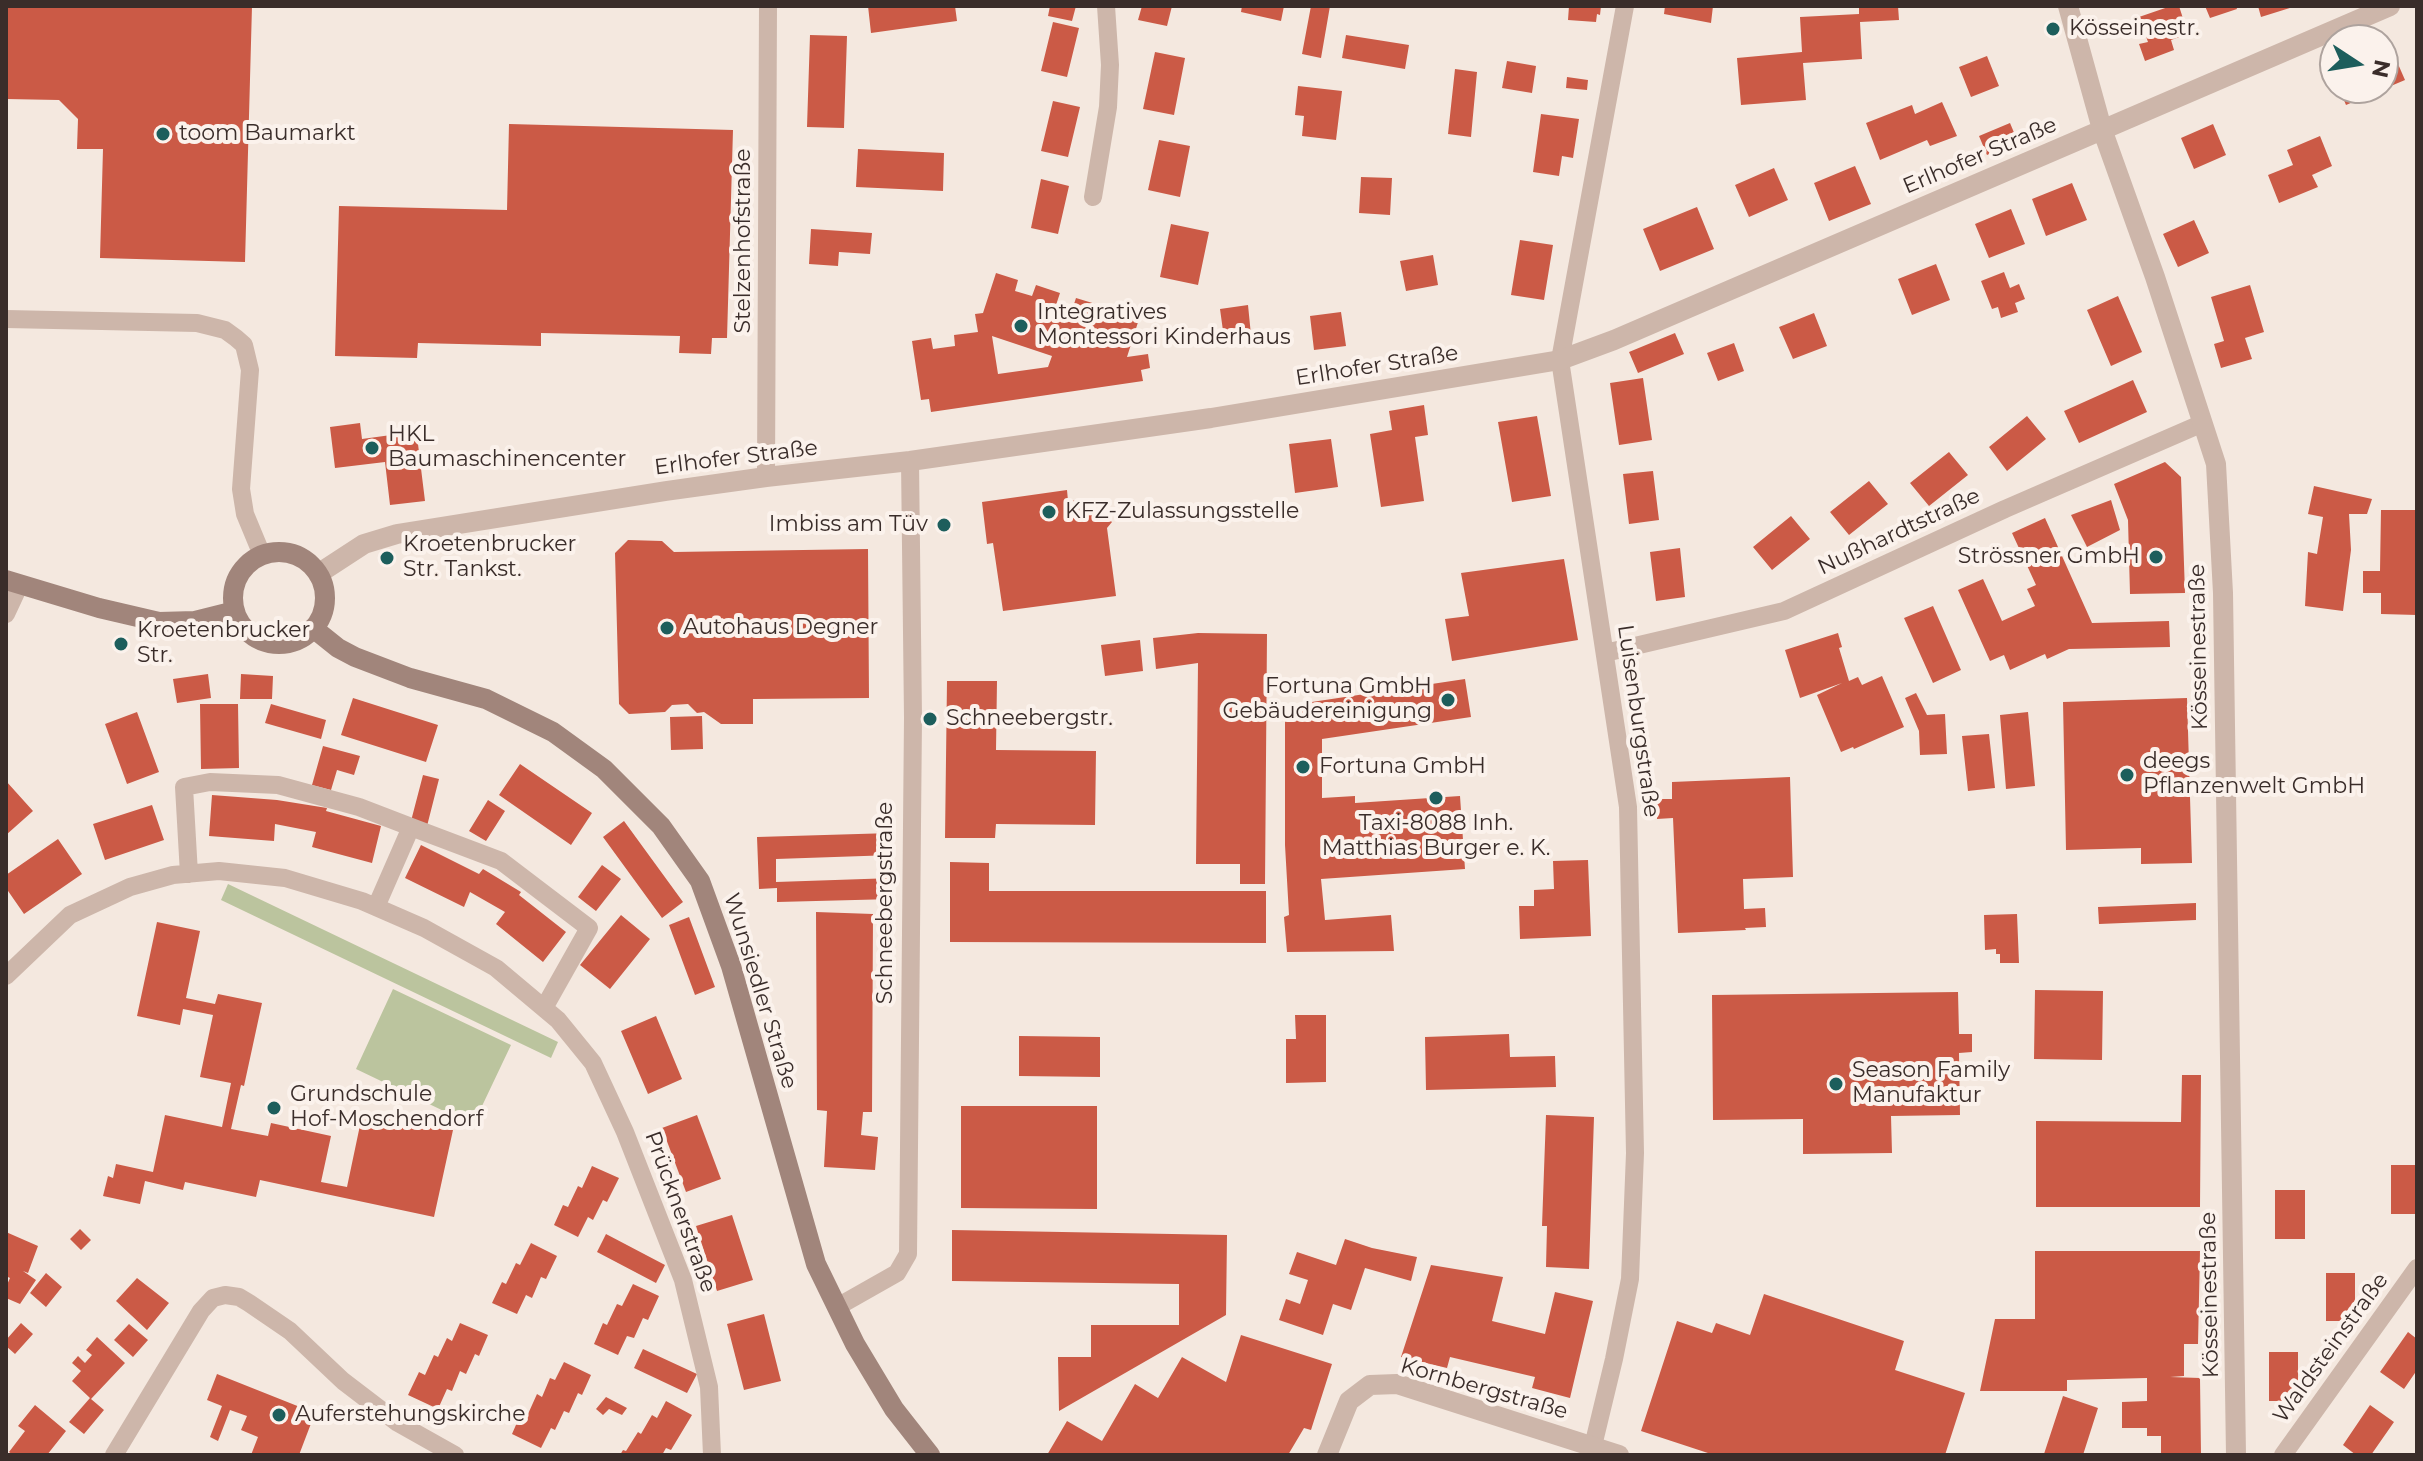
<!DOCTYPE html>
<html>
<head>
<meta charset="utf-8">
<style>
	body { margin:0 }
	#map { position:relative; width:2423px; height:1461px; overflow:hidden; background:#f4e8df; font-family:Montserrat,sans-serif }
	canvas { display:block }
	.frame { position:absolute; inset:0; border:8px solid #3a2d2a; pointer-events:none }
	.north { position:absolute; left:2319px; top:24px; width:80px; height:80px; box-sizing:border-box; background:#fbf2ec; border:2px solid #aea39e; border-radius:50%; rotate:102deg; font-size:22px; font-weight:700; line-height:32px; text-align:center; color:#3a2d2a }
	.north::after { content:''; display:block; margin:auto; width:28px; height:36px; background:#1d5e5c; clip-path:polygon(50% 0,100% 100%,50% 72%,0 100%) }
</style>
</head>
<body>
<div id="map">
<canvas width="2423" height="1461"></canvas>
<div class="frame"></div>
<div class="north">N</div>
</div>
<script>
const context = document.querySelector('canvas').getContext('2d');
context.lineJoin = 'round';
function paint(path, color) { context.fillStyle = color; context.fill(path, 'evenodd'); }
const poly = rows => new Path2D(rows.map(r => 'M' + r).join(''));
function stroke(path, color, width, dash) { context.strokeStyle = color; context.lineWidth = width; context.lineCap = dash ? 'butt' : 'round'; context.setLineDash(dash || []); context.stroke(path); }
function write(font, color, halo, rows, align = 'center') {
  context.font = font + ' Montserrat,sans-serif'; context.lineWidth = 8; context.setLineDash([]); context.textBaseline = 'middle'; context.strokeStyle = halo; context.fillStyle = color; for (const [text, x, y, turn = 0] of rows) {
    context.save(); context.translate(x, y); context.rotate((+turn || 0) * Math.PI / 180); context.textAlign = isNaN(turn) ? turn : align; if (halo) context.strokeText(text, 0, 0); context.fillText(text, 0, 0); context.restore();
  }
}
const green = poly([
	[228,884,558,1042,551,1058,221,900],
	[393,989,511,1045,473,1125,356,1069]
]);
const building = poly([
	[6,6,252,6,245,262,100,258,103,149,77,149,78,119,59,100,6,99],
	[868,6,955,6,957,21,871,33],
	[1050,6,1076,6,1072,21,1048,16],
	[1142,6,1172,6,1167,26,1138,20],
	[1242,6,1284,6,1281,21,1241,12],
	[1311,6,1330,6,1321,58,1302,54],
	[1569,6,1601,6,1600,15,1597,14,1596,22,1568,20],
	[1665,6,1713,6,1711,23,1664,14],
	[1859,6,1898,6,1899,20,1860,22,1862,59,1803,63,1806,100,1741,105,1737,58,1802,52,1800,17,1859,14],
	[2171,6,2179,6,2188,34,2171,40,2174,50,2145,61,2139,44,2148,42,2139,17],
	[2205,6,2236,6,2237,9,2210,18],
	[2258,6,2293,6,2293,7,2261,17],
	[1053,22,1079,28,1067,77,1041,71],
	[810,35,847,36,844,128,807,127],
	[1346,35,1409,45,1405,69,1342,58],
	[2391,48,2405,80,2346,105,2339,88,2383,88,2383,51],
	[1155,52,1185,58,1174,115,1143,109],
	[1987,56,1999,86,1971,97,1959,67],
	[1507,61,1536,66,1532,93,1502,88],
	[1455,69,1477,72,1471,137,1448,134],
	[1567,77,1588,80,1587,90,1566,88],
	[1298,86,1342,91,1336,140,1302,136,1304,116,1295,115],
	[1053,101,1080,107,1068,157,1041,151],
	[1942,102,1957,136,1930,146,1927,140,1880,160,1866,123,1912,105,1915,114],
	[1541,114,1579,119,1573,158,1562,156,1559,176,1533,172],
	[2010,123,2018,142,1987,155,1979,136],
	[509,124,733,130,727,338,712,338,711,354,679,353,680,336,541,333,541,346,418,343,417,358,335,356,339,206,507,210],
	[2213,124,2226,155,2194,169,2181,138],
	[2320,136,2332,166,2312,175,2318,187,2279,203,2268,175,2293,165,2287,150],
	[1159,140,1190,146,1180,197,1148,190],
	[858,149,944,153,943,191,856,187],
	[1855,166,1871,204,1829,221,1814,183],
	[1774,168,1788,200,1749,217,1735,185],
	[1361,177,1392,178,1390,215,1359,213],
	[1041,179,1069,186,1058,234,1031,228],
	[2072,183,2087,220,2046,236,2032,199],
	[1697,207,1714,249,1660,271,1643,229],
	[2011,209,2025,244,1989,258,1975,224],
	[2194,220,2209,253,2178,267,2163,234],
	[1171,224,1209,232,1198,285,1160,277],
	[811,229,872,233,870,254,839,252,838,266,809,264],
	[1520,240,1553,245,1544,300,1511,295],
	[1433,255,1438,285,1406,291,1400,261],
	[1936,264,1950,300,1912,315,1898,279],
	[2004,272,2010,288,2019,284,2025,299,2015,303,2018,312,2001,318,1998,307,1992,309,1981,281],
	[996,273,1018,280,1015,291,1032,296,1036,285,1060,293,1052,317,1068,322,1076,298,1099,305,1096,315,1113,321,1117,311,1139,319,1127,357,1148,354,1150,368,1141,370,1143,381,931,412,929,399,921,400,912,341,931,338,933,349,955,346,954,335,978,332,975,314,983,313],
	[992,336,1052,356,1048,367,998,374],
	[2250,285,2264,332,2245,338,2252,359,2221,368,2214,344,2224,341,2211,297],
	[2118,296,2142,352,2111,366,2087,310],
	[1248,305,1251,335,1224,338,1220,309],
	[1341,312,1346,346,1314,350,1310,316],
	[1814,313,1827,346,1793,359,1779,327],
	[1675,333,1684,354,1638,373,1629,352],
	[1734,343,1744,371,1718,381,1707,353],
	[1643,378,1652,440,1619,445,1610,383],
	[2133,380,2147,412,2079,443,2064,411],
	[1424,405,1428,435,1415,437,1424,501,1381,507,1370,434,1392,430,1389,411],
	[1537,416,1551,496,1512,502,1498,422],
	[2027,416,2046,439,2007,471,1989,447],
	[360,423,362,439,413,432,417,436,425,501,390,505,385,462,335,468,330,427],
	[1331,439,1338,487,1295,493,1289,444],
	[1949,452,1968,475,1929,506,1910,483],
	[2165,462,2181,477,2185,593,2130,594,2128,520,2114,484],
	[1653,471,1659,520,1629,524,1623,474],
	[1869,481,1888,504,1849,535,1830,512],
	[2314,486,2372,499,2367,514,2349,514,2351,550,2343,611,2305,606,2308,552,2317,554,2323,517,2308,514],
	[1067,490,1068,501,1083,500,1112,522,1107,528,1116,596,1003,611,993,543,987,544,982,502],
	[2111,500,2120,530,2087,547,2071,515],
	[2381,510,2417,510,2417,615,2381,614,2381,593,2363,593,2363,571,2380,571],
	[1791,516,1810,539,1772,570,1753,547],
	[2045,518,2092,623,2169,621,2170,647,2069,649,2047,659,2045,654,2010,670,2004,655,1990,661,1958,590,1983,579,2002,621,2035,606,2027,589,2036,585,2012,533],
	[628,540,662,541,674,552,868,549,869,698,753,699,753,724,721,724,704,712,697,713,688,704,672,705,665,712,629,714,619,704,615,553],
	[1680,548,1685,597,1656,601,1650,552],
	[1564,559,1578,640,1452,661,1445,619,1469,616,1461,573],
	[1933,606,1961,670,1933,683,1904,618],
	[1198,633,1267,634,1265,884,1240,884,1240,864,1196,864,1198,663,1156,669,1153,638],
	[1838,633,1842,647,1839,648,1849,681,1858,677,1862,685,1882,676,1904,727,1854,749,1853,747,1841,752,1817,695,1842,683,1800,698,1785,650],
	[1140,640,1143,671,1105,676,1101,645],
	[208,674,211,698,177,703,173,679],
	[241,674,273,676,272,699,240,699],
	[1465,679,1471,717,1322,739,1322,798,1355,796,1355,803,1460,796,1465,869,1321,879,1325,920,1391,915,1394,951,1287,952,1284,917,1289,915,1285,845,1285,706],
	[947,681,997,681,996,750,1096,751,1095,825,996,824,995,838,945,838],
	[1916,693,1927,715,1945,714,1947,754,1920,755,1919,731,1905,698],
	[353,698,438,725,426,762,341,735],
	[2187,698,2192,863,2141,864,2141,848,2066,850,2063,702],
	[200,704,238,704,239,768,201,769],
	[271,704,326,720,321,739,265,723],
	[137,712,159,772,127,784,105,724],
	[2028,712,2035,786,2006,789,2000,715],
	[702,716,703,749,671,750,670,717],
	[1989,734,1995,788,1968,791,1962,736],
	[323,746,360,756,354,775,337,770,331,790,312,785],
	[520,764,592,813,571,845,499,795],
	[423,775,439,779,427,826,411,821],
	[1790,777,1793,877,1743,879,1744,909,1765,908,1766,927,1745,928,1746,930,1678,933,1673,818,1657,819,1657,799,1672,799,1672,782],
	[6,781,33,811,6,835],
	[212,795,277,800,327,808,326,811,381,826,372,863,312,847,316,832,275,824,274,841,209,836],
	[488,800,505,811,486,841,469,831],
	[152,805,164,840,105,860,93,824],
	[624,821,683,902,662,918,603,837],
	[892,833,893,855,776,859,776,882,894,878,894,899,777,902,777,888,759,889,757,837],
	[58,839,82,874,24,914,6,888,6,875],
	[421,845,479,874,483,869,521,892,519,895,566,932,543,962,496,924,505,912,470,892,464,907,405,878],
	[1588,860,1591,936,1520,939,1519,906,1534,906,1534,890,1554,889,1553,861],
	[950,862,989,863,989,891,1266,891,1266,943,950,942],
	[602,865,621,879,596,911,578,897],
	[2196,903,2196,920,2099,924,2098,907],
	[816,912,873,914,872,1112,863,1112,861,1135,878,1137,875,1170,824,1167,827,1111,817,1110],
	[2017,914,2019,963,2000,963,2000,954,1996,954,1996,949,1985,950,1984,915],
	[621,915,650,939,610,989,580,965],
	[689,917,715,987,695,995,669,925],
	[157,922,200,931,186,998,215,1004,218,994,262,1003,244,1086,241,1085,231,1129,268,1136,271,1123,331,1136,321,1182,347,1187,363,1111,453,1130,434,1217,260,1180,256,1197,185,1182,183,1190,145,1181,140,1204,103,1196,108,1176,113,1178,116,1164,153,1172,165,1115,222,1127,231,1083,200,1077,213,1015,183,1009,180,1025,137,1016],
	[2035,990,2103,991,2102,1060,2034,1059],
	[1958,992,1959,1034,1972,1034,1972,1052,1959,1053,1960,1115,1891,1116,1892,1153,1803,1154,1803,1119,1713,1120,1712,995],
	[1295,1015,1326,1015,1326,1082,1286,1083,1286,1039,1296,1039],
	[656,1016,682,1079,648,1094,621,1031],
	[1509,1034,1510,1057,1555,1056,1556,1087,1426,1090,1425,1037],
	[1019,1036,1100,1037,1100,1077,1019,1076],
	[2182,1075,2201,1075,2200,1207,2036,1207,2036,1121,2181,1122],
	[961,1106,1097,1106,1097,1209,961,1208],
	[697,1115,721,1179,686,1192,662,1128],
	[1546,1115,1594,1117,1589,1269,1546,1267,1547,1226,1542,1226],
	[2391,1165,2417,1165,2417,1214,2391,1214],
	[592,1166,619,1178,607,1202,603,1200,593,1220,588,1217,578,1237,554,1225,563,1205,568,1207,578,1186,582,1188],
	[2275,1190,2305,1190,2305,1239,2275,1239],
	[732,1215,753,1280,717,1291,696,1226],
	[80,1229,91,1240,81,1250,70,1239],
	[952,1230,1227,1235,1226,1315,1059,1411,1058,1357,1091,1357,1091,1325,1179,1325,1179,1284,952,1281],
	[6,1232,38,1246,28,1273,23,1271,36,1280,20,1304,6,1298,6,1287,10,1278,6,1276],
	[606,1234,665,1265,656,1283,597,1252],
	[1345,1239,1372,1248,1417,1257,1411,1281,1365,1268,1351,1310,1333,1304,1323,1335,1279,1320,1286,1299,1300,1304,1308,1280,1289,1274,1297,1252,1336,1265],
	[531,1243,557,1256,546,1279,541,1277,532,1298,526,1295,517,1314,492,1303,502,1282,506,1284,516,1263,520,1265],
	[2035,1251,2200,1251,2198,1344,2184,1344,2184,1376,2170,1377,2200,1378,2201,1455,2161,1455,2161,1436,2147,1436,2147,1428,2122,1428,2122,1402,2147,1401,2147,1378,2067,1380,2067,1391,1980,1391,1995,1319,2035,1319],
	[1431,1265,1503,1277,1492,1321,1545,1334,1555,1292,1593,1301,1570,1398,1532,1388,1535,1377,1450,1357,1447,1368,1401,1357],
	[46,1273,62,1287,46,1307,30,1293],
	[2326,1273,2355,1273,2355,1321,2326,1321],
	[137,1278,169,1303,147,1330,116,1301],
	[633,1284,659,1296,648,1320,643,1318,634,1338,627,1336,618,1355,594,1344,603,1323,607,1325,617,1304,622,1306],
	[1764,1294,1904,1341,1895,1370,1965,1393,1945,1455,1714,1455,1641,1431,1677,1321,1712,1333,1716,1323,1750,1335],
	[764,1314,781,1381,744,1390,727,1324],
	[21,1323,33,1334,15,1354,6,1346,6,1340],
	[460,1323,488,1335,479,1356,475,1354,466,1374,460,1371,452,1391,447,1389,438,1409,408,1395,419,1372,425,1375,434,1355,438,1357,447,1338,452,1341],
	[129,1324,148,1340,133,1357,114,1340],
	[2408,1332,2417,1339,2417,1370,2404,1389,2380,1372],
	[1241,1335,1332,1364,1311,1430,1304,1428,1288,1455,1047,1455,1067,1421,1102,1441,1135,1384,1158,1398,1182,1357,1226,1382],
	[97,1337,125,1363,91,1399,104,1410,84,1434,69,1422,90,1398,72,1381,81,1371,72,1363,78,1356,85,1363,92,1355,86,1350],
	[643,1349,697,1374,687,1393,634,1368],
	[2269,1352,2298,1352,2298,1401,2269,1401],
	[564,1362,591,1375,582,1395,578,1393,569,1413,564,1411,555,1430,551,1428,541,1448,512,1434,522,1411,528,1414,537,1394,542,1397,550,1378,555,1380],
	[217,1374,315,1413,299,1455,251,1455,258,1437,241,1430,247,1416,230,1410,218,1441,210,1437,222,1406,207,1400],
	[2063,1396,2098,1408,2083,1455,2044,1454],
	[606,1397,627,1408,622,1415,609,1409,603,1415,596,1409],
	[666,1401,692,1415,671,1450,666,1448,662,1455,620,1455,623,1450,626,1451,638,1432,641,1434,652,1415,657,1418],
	[35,1405,66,1431,47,1455,13,1455,9,1452,25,1431,18,1426],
	[2370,1405,2394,1422,2371,1455,2356,1455,2343,1445]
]);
const minor = poly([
	[1093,197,1108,107,1110,65,1106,6],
	[6,319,197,323,225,330,236,338,244,345,250,370,241,489,245,514,262,555],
	[766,477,768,6],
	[6,614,20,584],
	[1605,653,1784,611,2005,509,2203,423],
	[411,827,501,861,589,928,544,1008],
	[189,874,184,787,210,782,278,785,359,807,411,827,376,907],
	[6,976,70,915,130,887,173,875,219,871,285,878,362,901,424,928,496,968,558,1020,593,1063,625,1132,683,1280,709,1387,712,1455],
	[837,1307,897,1273,908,1254,913,718,910,461],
	[1593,1446,1614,1359,1630,1279,1635,1153,1628,807,1560,360,1625,6],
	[114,1455,201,1311,213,1298,225,1295,239,1297,249,1303,290,1331,343,1381,398,1423,455,1455],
	[2283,1455,2417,1268]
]);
const tertiary = poly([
	[2068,6,2102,129,2155,277,2216,464,2223,593,2236,1455],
	[318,574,364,544,397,534,666,491,766,477,910,461,1211,418,1560,360,1614,340,2390,6],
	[1327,1455,1349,1401,1370,1385,1397,1384,1619,1455]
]);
const secondary = poly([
	'233 598a46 46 0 1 1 92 0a46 46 0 1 1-92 0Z',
	[6,580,99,608,159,622,195,621,235,611],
	[313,628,338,648,355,657,410,678,486,699,553,732,604,769,661,826,700,881,731,966,816,1264,855,1344,894,1409,930,1455]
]);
const markers = [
	[2053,29,8,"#1d5e5c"],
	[163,134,8,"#1d5e5c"],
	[1021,326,8,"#1d5e5c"],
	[372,448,8,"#1d5e5c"],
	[1049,512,8,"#1d5e5c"],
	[944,525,8,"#1d5e5c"],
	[2156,557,8,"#1d5e5c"],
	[387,558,8,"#1d5e5c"],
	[667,628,8,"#1d5e5c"],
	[121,644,8,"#1d5e5c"],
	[1448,700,8,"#1d5e5c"],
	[930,719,8,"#1d5e5c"],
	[1303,767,8,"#1d5e5c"],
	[2127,775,8,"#1d5e5c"],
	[1436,798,8,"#1d5e5c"],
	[1836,1084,8,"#1d5e5c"],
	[274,1108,8,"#1d5e5c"],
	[279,1415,8,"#1d5e5c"]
];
const poiNames = [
	["Kösseinestr.",2069,29],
	["toom Baumarkt",179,134],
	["Integratives",1037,313],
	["Montessori Kinderhaus",1037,338],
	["HKL",388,435],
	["Baumaschinencenter",388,460],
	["KFZ-Zulassungsstelle",1065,512],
	["Imbiss am Tüv",928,525,"right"],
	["Kroetenbrucker",403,545],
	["Str. Tankst.",403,570],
	["Strössner GmbH",2140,557,"right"],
	["Autohaus Degner",683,628],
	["Kroetenbrucker",137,631],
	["Str.",137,656],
	["Fortuna GmbH",1432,687,"right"],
	["Gebäudereinigung",1432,712,"right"],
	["Schneebergstr.",946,719],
	["deegs",2143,762],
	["Pflanzenwelt GmbH",2143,787],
	["Fortuna GmbH",1319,767],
	["Taxi-8088 Inh.",1436,824,"center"],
	["Matthias Burger e. K.",1436,849,"center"],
	["Season Family",1852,1071],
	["Manufaktur",1852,1096],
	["Grundschule",290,1095],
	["Hof-Moschendorf",290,1120],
	["Auferstehungskirche",295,1415]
];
const streetNames = [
	["Erlhofer Straße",1980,156,-23],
	["Stelzenhofstraße",744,241,-90],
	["Erlhofer Straße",1377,366,-9],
	["Erlhofer Straße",736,458,-7],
	["Nußhardtstraße",1899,532,-25],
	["Kösseinestraße",2199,647,-91],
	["Luisenburgstraße",1638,721,82],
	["Schneebergstraße",886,903,-90],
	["Wunsiedler Straße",760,991,73],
	["Prücknerstraße",680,1212,70],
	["Kösseinestraße",2210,1295,-91],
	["Waldsteinstraße",2331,1348,-54],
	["Kornbergstraße",1484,1389,16]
];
paint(green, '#bbc49e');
paint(building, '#cb5a46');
stroke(minor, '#cdb6aa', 18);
stroke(tertiary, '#cdb6aa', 20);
stroke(secondary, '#a1857b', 20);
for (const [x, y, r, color] of markers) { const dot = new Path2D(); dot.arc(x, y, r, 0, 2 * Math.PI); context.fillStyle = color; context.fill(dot); stroke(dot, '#fbf2ec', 3); }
write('22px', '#3a2d2a', '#fbf2ec', poiNames, 'left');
write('22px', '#3a2d2a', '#fbf2ec', streetNames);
</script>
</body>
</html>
